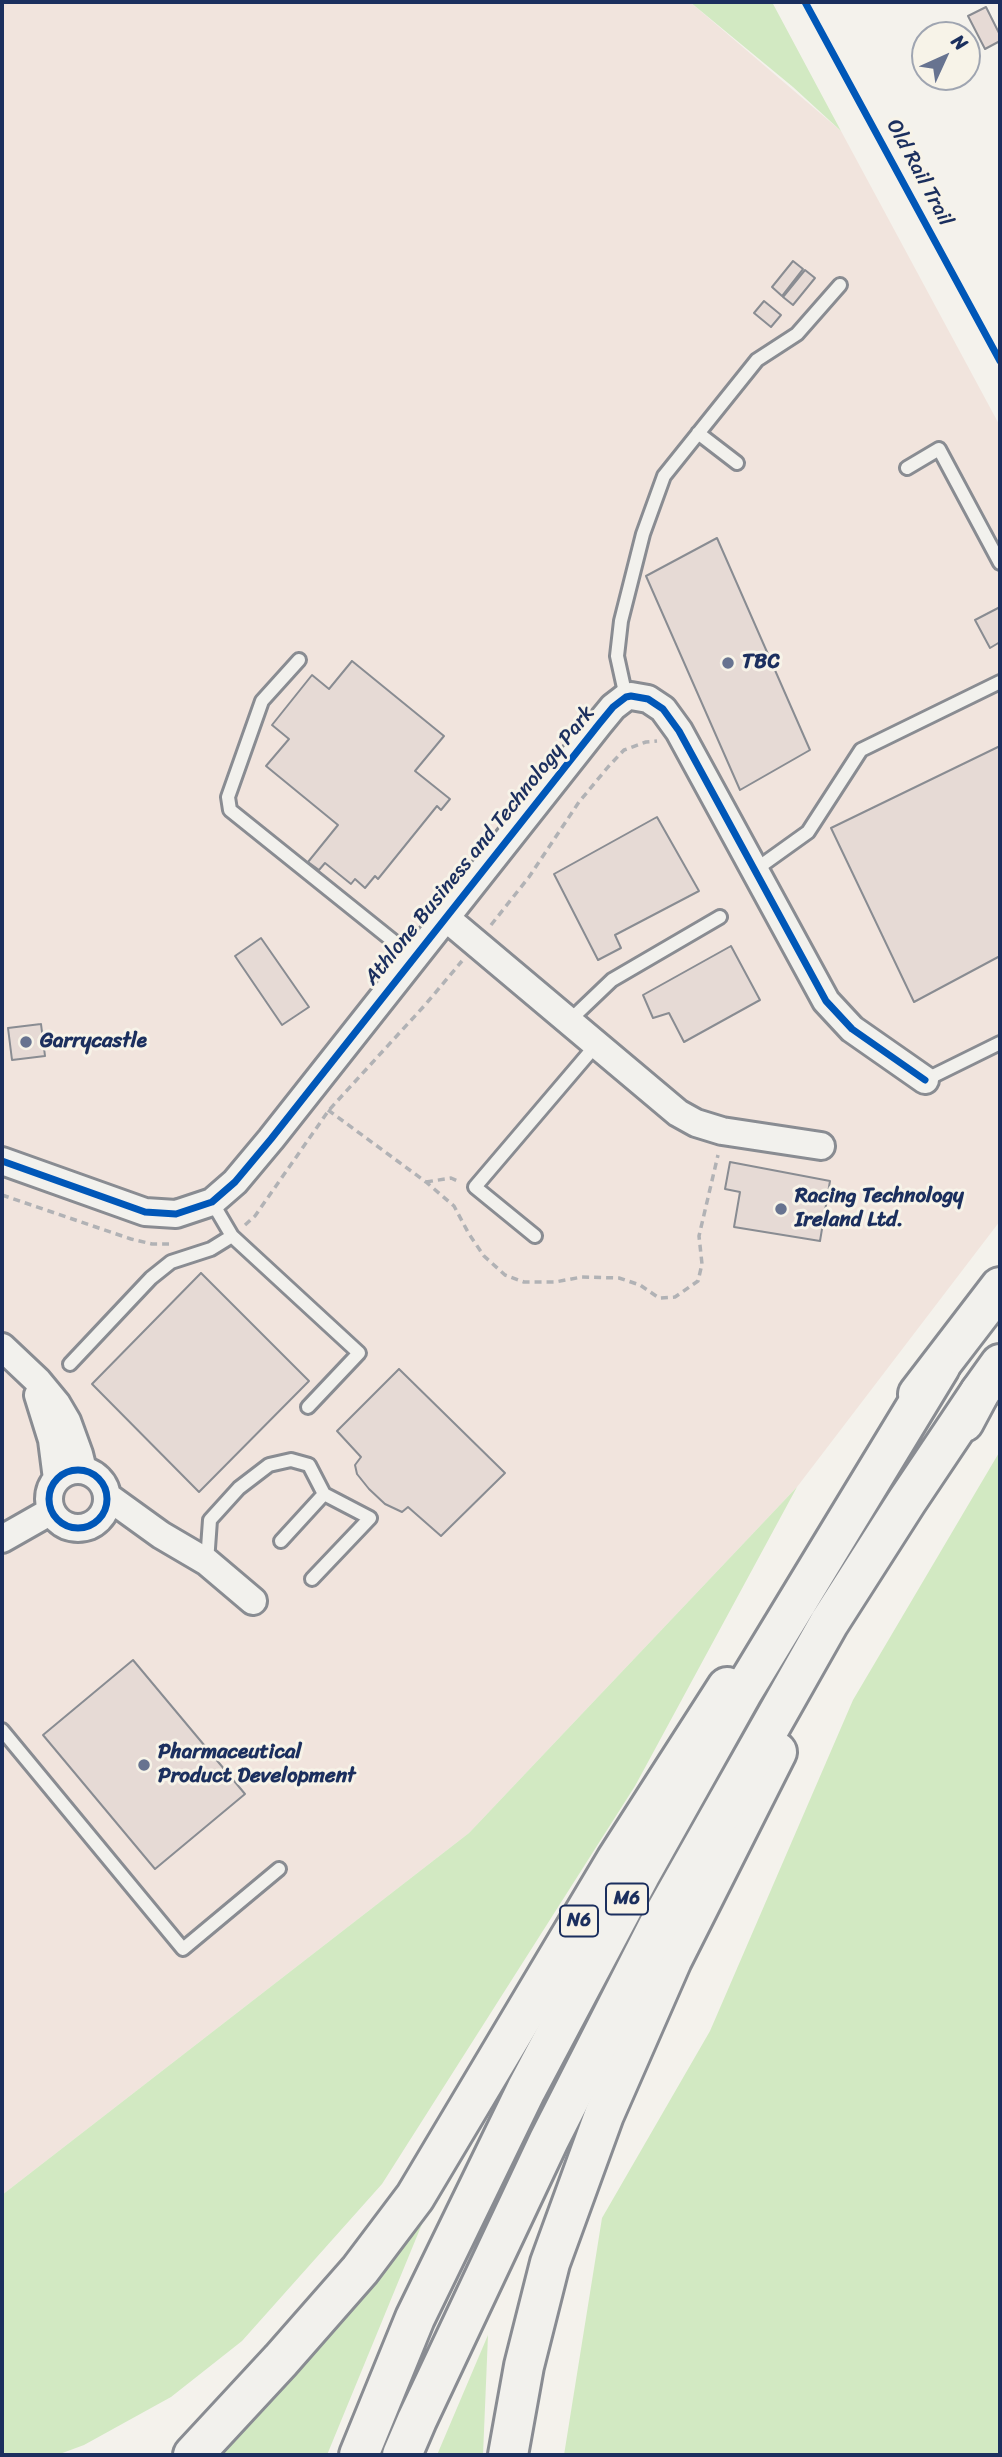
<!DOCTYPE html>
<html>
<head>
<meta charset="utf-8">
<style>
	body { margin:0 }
	#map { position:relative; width:1002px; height:2457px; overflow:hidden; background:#f4f2ec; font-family:Sriracha,sans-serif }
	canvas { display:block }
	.frame { position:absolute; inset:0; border:4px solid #1b2f5e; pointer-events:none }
	.north { position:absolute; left:911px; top:21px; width:70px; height:70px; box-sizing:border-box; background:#f7f3e8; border:2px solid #9fa5b1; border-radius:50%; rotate:45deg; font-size:19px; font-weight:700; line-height:28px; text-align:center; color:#1b2f5e }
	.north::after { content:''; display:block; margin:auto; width:24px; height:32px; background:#677390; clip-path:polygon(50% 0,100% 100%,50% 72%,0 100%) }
</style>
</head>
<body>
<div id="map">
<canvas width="1002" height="2457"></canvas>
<div class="frame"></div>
<div class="north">N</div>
</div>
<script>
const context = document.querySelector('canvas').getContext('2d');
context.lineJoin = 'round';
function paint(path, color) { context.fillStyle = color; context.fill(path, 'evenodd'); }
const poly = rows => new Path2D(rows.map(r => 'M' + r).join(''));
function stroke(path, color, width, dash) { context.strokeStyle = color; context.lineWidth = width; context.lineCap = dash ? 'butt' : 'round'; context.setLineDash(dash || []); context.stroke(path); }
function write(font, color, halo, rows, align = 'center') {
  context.font = font + ' Sriracha,sans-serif'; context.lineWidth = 6; context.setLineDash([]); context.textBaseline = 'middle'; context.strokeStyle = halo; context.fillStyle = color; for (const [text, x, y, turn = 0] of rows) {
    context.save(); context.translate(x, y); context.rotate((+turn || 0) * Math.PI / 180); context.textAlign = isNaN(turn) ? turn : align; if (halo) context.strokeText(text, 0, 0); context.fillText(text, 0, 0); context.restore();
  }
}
const built = poly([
	[2,2,690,2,841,131,1000,426,1000,1221,797,1487,469,1833,2,2195]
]);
const green = poly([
	[690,2,772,2,841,131,793,87],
	[1000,1451,1000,2455,564,2455,602,2218,710,2031,853,1700],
	[797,1487,635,1786,382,2184,242,2341,171,2397,84,2445,57,2455,2,2455,2,2195,469,1833],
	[422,2224,327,2455,215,2455,223,2449],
	[488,2335,483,2455,437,2455]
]);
const building = poly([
	[986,7,1000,35,1000,41,985,49,968,16,986,7],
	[793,261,803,269,782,296,772,287,793,261],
	[805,270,815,278,793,305,783,297,805,270],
	[764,301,781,315,771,327,754,313,764,301],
	[717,538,810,750,740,790,646,576,717,538],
	[1000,607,1000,642,990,648,975,620,1000,607],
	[352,661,444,736,415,771,450,799,441,810,437,806,378,879,375,876,365,888,355,879,351,884,325,863,319,870,308,862,338,825,266,766,289,739,272,725,312,675,329,689,352,661],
	[1000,746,1000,956,914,1002,831,828,1000,746],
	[657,817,699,891,615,935,621,948,598,960,554,874,657,817],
	[261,938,309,1007,282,1025,235,956,261,938],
	[731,946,760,1000,684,1042,669,1013,653,1018,643,995,731,946],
	[41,1024,45,1056,12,1060,8,1028,41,1024],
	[730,1162,830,1181,820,1241,734,1227,740,1192,725,1189,730,1162],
	[201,1273,309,1381,199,1492,92,1384,201,1273],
	[399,1369,505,1473,441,1536,408,1507,402,1512,385,1504,369,1489,357,1474,355,1465,361,1457,337,1431,399,1369],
	[133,1660,245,1794,155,1869,43,1735,133,1660]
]);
const path = poly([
	[491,925,529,877,579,802,608,767,624,750,646,742,657,741],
	[328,1110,426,1182,454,1206,469,1234,484,1256,505,1275,524,1282,555,1282,582,1277,619,1278,640,1285,659,1298,675,1297,698,1281,702,1264,699,1236,718,1155],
	[426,1182,451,1178,460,1182],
	[2,1195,131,1239,152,1244,169,1244],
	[245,1225,255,1216,329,1110,425,1005,462,961]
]);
const service = poly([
	[698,433,737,463],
	[907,468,939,449,1000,563],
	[299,660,262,701,228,797,230,810,413,957],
	[626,697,617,656,621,621,643,534,664,476,757,360,797,334,840,285],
	[755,870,808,832,861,750,1000,682],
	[568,1022,612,980,720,917],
	[925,1080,1000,1043],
	[212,1202,232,1236,359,1353,308,1407],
	[535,1236,475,1187,596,1045],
	[70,1364,151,1278,171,1262,211,1249,232,1236],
	[281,1541,324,1494],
	[207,1562,210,1520,239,1488,269,1465,291,1460,309,1465,324,1494,370,1518,312,1579],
	[2,1730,183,1949,279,1869]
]);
const minor = poly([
	[445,917,678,1113,696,1123,722,1131,821,1146],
	[2,1161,145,1212,176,1214,212,1202,235,1182,271,1139,599,724,613,707,626,697,631,696,648,699,663,709,679,731,826,1001,852,1029,925,1080],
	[2,1347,38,1381,57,1404,67,1421,79,1454,83,1470],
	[38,1395,52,1440,57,1479],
	'49 1499a29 29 0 1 1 58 0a29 29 0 1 1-58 0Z',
	[107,1496,161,1535,207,1562,253,1601],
	[2,1539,46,1514,52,1513]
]);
const trunk = poly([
	[918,1394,1000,1287],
	[964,1422,980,1392,1000,1364],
	[193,2455,281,2360,360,2270,415,2197,616,1860,727,1687],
	[508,2455,524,2366,550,2263,604,2115,672,1960,777,1752]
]);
const motorway = poly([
	[359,2455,415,2318,526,2090,640,1875,742,1693,940,1367],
	[402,2455,417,2420,549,2140,662,1918,829,1623,907,1501,980,1392]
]);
const cycleway = poly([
	[805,2,1000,361],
	[2,1161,145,1212,176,1214,212,1202,235,1182,271,1139,599,724,613,707,626,697,631,696,648,699,663,709,679,731,826,1001,852,1029,925,1080],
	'49 1499a29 29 0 1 1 58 0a29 29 0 1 1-58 0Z'
]);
const markers = [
	[728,663,7,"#677390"],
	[26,1042,7,"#677390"],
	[781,1209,7,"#677390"],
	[144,1765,7,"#677390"]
];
const shields = [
	[627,1899,42],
	[579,1921,38]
];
const shieldNames = [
	["M6",627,1899],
	["N6",579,1921]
];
const streetNames = [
	["Old Rail Trail",919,173,62],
	["Athlone Business and Technology Park",480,846,-51]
];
const poiNames = [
	["TBC",742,663],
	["Garrycastle",40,1042],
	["Racing Technology",795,1197],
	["Ireland Ltd.",795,1221],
	["Pharmaceutical",158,1753],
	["Product Development",158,1777]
];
paint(built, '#f1e4dd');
paint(green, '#d2e9c2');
paint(building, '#e6dad5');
stroke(building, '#898c92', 2);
stroke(service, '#898c92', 18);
stroke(minor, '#898c92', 32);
stroke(trunk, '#898c92', 44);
stroke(motorway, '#898c92', 44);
stroke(path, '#b1b2b5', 3.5, [7, 5]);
stroke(service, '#f2f1ed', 12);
stroke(minor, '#f2f1ed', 26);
stroke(trunk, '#f2f1ed', 38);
stroke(motorway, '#f2f1ed', 38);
stroke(cycleway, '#0057b8', 7);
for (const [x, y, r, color] of markers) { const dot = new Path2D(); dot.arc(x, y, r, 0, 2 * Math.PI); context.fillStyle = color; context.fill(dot); stroke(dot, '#f7f3e8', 2.5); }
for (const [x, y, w] of shields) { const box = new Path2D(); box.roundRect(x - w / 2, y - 15.5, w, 31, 5); context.fillStyle = '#f7f3e8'; context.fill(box); stroke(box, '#1b2f5e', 2); }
write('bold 19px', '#1b2f5e', null, shieldNames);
write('21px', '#1b2f5e', '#f7f3e8', streetNames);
write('bold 21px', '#1b2f5e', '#f7f3e8', poiNames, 'left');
</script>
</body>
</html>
